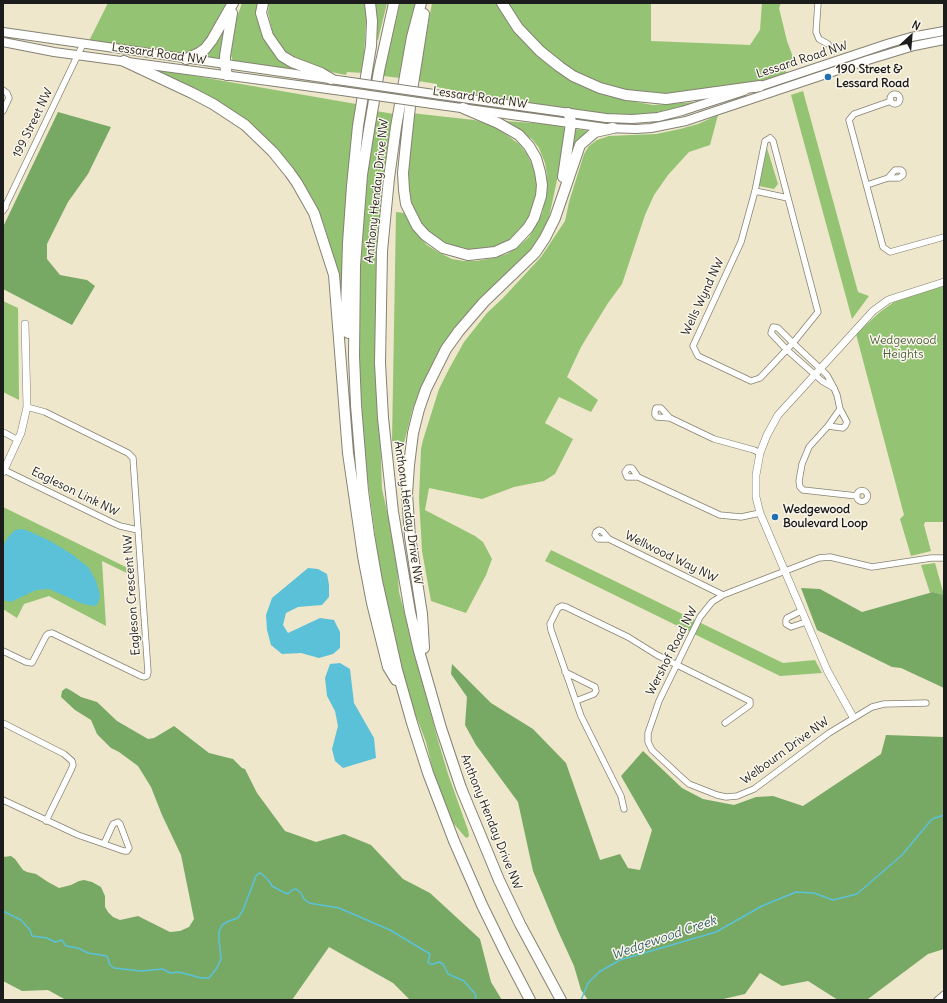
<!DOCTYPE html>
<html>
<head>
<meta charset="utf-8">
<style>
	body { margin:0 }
	#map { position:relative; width:947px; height:1003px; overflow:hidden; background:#eee7cb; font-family:Delius,sans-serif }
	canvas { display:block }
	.frame { position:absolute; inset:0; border:4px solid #1c1c1c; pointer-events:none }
	.north { position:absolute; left:891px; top:16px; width:40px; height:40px; -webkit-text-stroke:3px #fbf7ec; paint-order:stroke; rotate:26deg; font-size:11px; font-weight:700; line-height:16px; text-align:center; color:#1c1c1c }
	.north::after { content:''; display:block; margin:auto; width:14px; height:18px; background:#1c1c1c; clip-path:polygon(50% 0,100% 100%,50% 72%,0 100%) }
</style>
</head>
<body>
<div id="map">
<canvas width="947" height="1003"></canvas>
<div class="frame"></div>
<div class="north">N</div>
</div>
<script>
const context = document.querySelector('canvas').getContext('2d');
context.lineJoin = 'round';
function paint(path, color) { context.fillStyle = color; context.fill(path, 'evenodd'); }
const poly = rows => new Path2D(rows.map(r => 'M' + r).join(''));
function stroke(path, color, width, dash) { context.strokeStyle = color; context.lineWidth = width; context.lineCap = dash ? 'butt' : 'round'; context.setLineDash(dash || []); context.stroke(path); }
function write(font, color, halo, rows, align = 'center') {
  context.font = font + ' Delius,sans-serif'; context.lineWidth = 3; context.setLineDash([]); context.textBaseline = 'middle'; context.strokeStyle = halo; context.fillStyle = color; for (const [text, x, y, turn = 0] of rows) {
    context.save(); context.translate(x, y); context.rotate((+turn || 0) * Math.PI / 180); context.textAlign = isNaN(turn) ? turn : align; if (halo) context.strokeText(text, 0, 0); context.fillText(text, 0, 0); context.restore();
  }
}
const green = poly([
	[108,3,226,3,217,29,209,43,189,55,88,43],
	[242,3,260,3,263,34,270,48,282,60,294,68,294,69,268,67,233,62,231,55,236,20],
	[269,3,364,3,366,10,366,21,363,73,347,72,346,75,331,72,309,65,286,52,273,34,268,13],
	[374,3,387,3,378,40,375,39],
	[400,3,416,3,400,78,383,76],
	[432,3,497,3,514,31,525,43,552,68,571,80,625,100,653,105,696,102,696,103,657,114,632,116,614,115,503,100,437,87,437,84,418,81],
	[507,3,651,3,651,41,750,45,760,30,762,3,781,3,779,8,787,41,796,65,785,69,787,75,706,92,654,96,627,91,602,84,576,72,557,61,543,48,521,25],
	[224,28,225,29,221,59,199,58],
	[149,68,356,104,342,288,341,290,326,231,320,215,311,196,280,154],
	[803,91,858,292,869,296,852,319,791,95],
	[376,111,394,114,390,133,384,185,378,249,376,293,376,322,382,489,396,551,399,592,437,737,448,774,468,830,469,836,467,838,465,837,449,818,432,767,426,742,408,695,387,607,377,550,362,436,358,352,360,259,370,149],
	[411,113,474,120,493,125,519,144,527,154,536,173,537,194,536,201,529,216,522,227,507,242,499,247,462,251,435,239,412,212,406,179],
	[718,115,710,145,689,152,668,175,654,195,645,215,622,284,608,303,581,347,567,377,598,400,591,412,559,397,545,423,573,439,555,474,544,481,514,487,482,499,429,488,425,510,475,536,483,542,492,559,486,575,466,613,431,601,422,551,421,533,419,499,421,449,423,440,439,389,449,369,464,342,487,313,503,298,541,257,565,221,569,202,584,154,589,146,597,140,609,136,656,134,680,129,698,124],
	[505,121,560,125,565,128,566,131,557,180,548,222,540,238,527,256,434,363,419,392,412,411,404,443,392,441,396,212,404,213,415,232,427,245,438,252,452,259,464,261,476,261,494,258,507,254,519,246,529,237,542,214,547,190,547,175,545,163,539,148,532,139,504,122],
	[575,129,589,131,578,141,572,154,571,153],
	[767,148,778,184,774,189,759,186],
	[944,285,944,522,925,522,924,525,931,551,911,556,900,519,904,515,856,334,880,312,894,302],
	[3,301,18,308,19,400,3,392],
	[3,507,134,571,135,577,102,561,106,626,49,596,24,604,17,618,3,609],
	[551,550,783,663,815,660,822,673,780,676,545,561],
	[935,563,944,595,933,592,930,593,921,565]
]);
const forest = poly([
	[58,112,111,127,88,174,68,202,47,244,47,259,60,275,87,280,95,286,72,325,3,289,3,227],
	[801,588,820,589,862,612,933,592,944,595,944,688,901,668,892,667,817,630],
	[452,664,491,703,533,729,566,763,600,860,620,854,628,868,640,870,652,830,621,776,643,751,682,788,703,799,734,805,756,797,773,796,803,806,881,754,886,735,944,737,944,949,928,954,868,999,870,1000,838,1000,808,981,782,986,760,973,745,994,719,1000,588,1000,581,990,574,966,558,931,533,871,518,802,476,745,465,725,467,697,451,674],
	[66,688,70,690,81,697,97,702,117,721,148,739,154,738,174,726,209,753,233,759,242,768,245,769,257,793,285,831,316,842,344,834,371,845,403,879,430,893,480,939,491,982,502,1000,410,1000,393,983,329,947,292,1000,66,1000,48,990,22,991,3,981,3,857,11,856,15,859,23,870,27,872,36,874,48,882,59,888,71,885,79,881,84,880,92,882,101,887,105,896,105,907,108,912,113,917,120,920,138,916,170,932,180,931,189,927,194,919,181,855,162,815,151,787,138,766,119,752,111,748,97,734,91,720,75,710,61,697,62,691]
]);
const water = poly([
	[22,529,31,532,52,542,73,555,89,568,96,581,100,595,99,600,97,605,94,606,83,604,49,589,36,590,11,602,3,600,3,546,8,537,15,530],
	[308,568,318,569,327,574,329,585,329,597,322,605,298,607,286,613,283,625,288,633,320,618,334,620,340,632,340,648,333,654,319,658,301,653,282,654,271,645,267,630,266,615,272,598],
	[340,663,350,669,354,703,374,738,376,758,343,768,335,761,332,749,338,726,335,711,327,696,325,678,330,664]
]);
const stream = poly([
	[3,911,21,920,30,930,32,936,47,938,55,942,62,940,66,946,78,948,88,953,107,956,110,965,114,968,141,971,163,969,170,973,179,972,201,978,209,978,217,968,221,959,219,940,219,932,222,925,229,921,238,918,243,910,256,876,259,873,262,874,269,881,272,886,283,892,288,894,292,890,296,889,301,893,304,899,309,903,339,908,390,930,430,954,428,962,430,964,434,964,439,962,443,964,448,974,464,981,476,995,475,1000],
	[581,1000,588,983,599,972,620,960,716,932,762,906,796,892,814,893,833,900,857,894,902,855,932,819,944,815]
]);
const minor = poly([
	[818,3,816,32,819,39,828,44],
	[3,90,7,93,9,98,3,111],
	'890 99a5 5 0 1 1 10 0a5 5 0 1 1-10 0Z',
	[891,101,854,114,849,120,883,247,890,252,944,237],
	[770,138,773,141,818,312,793,343,760,378,751,381,698,356,693,346,741,242,755,191,765,141,770,138],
	[867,185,888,178,899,178,903,175,903,172,901,170,895,170,888,178],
	[755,191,788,198],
	[3,211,83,44],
	[840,409,828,426,809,447,802,464,799,481,800,487,803,490,857,496],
	[670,418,657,417,655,415,655,411,656,408,661,408,670,418,714,439,754,450,760,453],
	[828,426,843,428,845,426,847,422,840,409,837,395,834,388,827,375,793,343,778,328,773,327,771,333,786,349,822,381,834,388],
	[3,432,18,440],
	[4,470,111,522,120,526,138,530],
	[638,477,627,477,625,472,628,468,632,468,638,477,720,515,741,517,760,513],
	'856.5 496a5.5 5.5 0 1 1 11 0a5.5 5.5 0 1 1-11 0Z',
	[609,539,598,539,595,535,596,532,599,530,602,531,609,539,723,595],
	[801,611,787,618,786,620,786,624,791,627,806,622],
	[3,651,26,662,32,663,46,636,48,634,52,633,141,676,144,677,147,676,148,672,133,458,128,453,45,412,27,407],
	[565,672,595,687,596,691,594,694,576,701],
	[926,703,884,704,872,707,829,733,754,789,737,796,726,797,717,795,689,784,680,776,652,750,648,742,648,733,659,701,700,617,712,602,723,595,819,558,830,557,872,567,931,558,944,558],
	[3,723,64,754,72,761,73,765,71,770,46,821],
	[3,800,78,835,104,844,121,850,124,851,127,851,129,848,120,824,118,822,113,824,104,844],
	[624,809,621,796,581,716,551,630,550,624,558,608,562,606,566,607,628,637,657,655,750,701,750,705,725,723],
	[937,1000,944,994]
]);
const tertiary = poly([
	[3,206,5,207],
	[3,472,21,433,27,407,25,324],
	[853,717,827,670,760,513,756,497,756,475,760,453,767,435,778,415,873,311,888,300,897,297,944,282]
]);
const secondary = poly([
	[3,32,344,81],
	[3,42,54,52,342,91],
	[755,88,890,43,911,37,944,31],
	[434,94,606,118,632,119,658,117,682,111,744,91],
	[432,104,606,128,636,129,651,128,686,121,868,60,914,46,944,40]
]);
const motorway = poly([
	[263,3,261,13,268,36,282,56,292,62,321,73,331,79],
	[394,3,379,71,369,130,362,175,355,265,354,356,356,405,363,491,369,535,377,581,397,670,412,723,428,773,454,841,482,905,505,952,530,1000],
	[421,3,412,37,396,127,389,178,382,251,380,363,383,418,393,512,410,612,419,651,441,728,461,788,499,880,520,924,561,1000],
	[502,3,518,28,540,51,560,67,573,76,600,88,626,95,666,99,760,86],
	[424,14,411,97,406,143,403,173,404,190,406,204,417,226,425,235,443,248,468,255,495,252,513,244,528,228,534,218,541,196,542,185,540,172,536,158,529,146,519,135,498,123,463,108],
	[186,59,199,53,205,49,212,40,233,3],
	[124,61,192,93,213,104,245,125,273,152,290,173,297,183,314,213,334,275,348,453,363,556,372,603,388,667,396,680],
	[227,75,225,65,225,56,232,13],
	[563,177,571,123,570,117,568,113],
	[348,333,346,311,348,243,352,186,358,126,371,46,372,21,370,3],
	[424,648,422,614,410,537,407,494,409,465,413,433,419,409,426,389,446,349,459,331,484,302,535,253,545,238,555,218,580,145,595,132,613,128]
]);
const secondaryBridge = poly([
	[344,81,434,94],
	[342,91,432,104]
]);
const markers = [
	[828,77,4,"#1f6fb2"],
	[775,517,4,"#1f6fb2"]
];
const streetNames = [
	["Lessard Road NW",159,54,8],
	["Lessard Road NW",802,60,-18],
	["Lessard Road NW",480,98,8],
	["199 Street NW",33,123,-64],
	["Anthony Henday Drive NW",377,191,-84],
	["Wells Wynd NW",703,297,-65],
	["Eagleson Link NW",75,492,26],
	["Anthony Henday Drive NW",408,513,82],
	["Wellwood Way NW",671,557,26],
	["Eagleson Crescent NW",132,595,-94],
	["Wershof Road NW",672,651,-63],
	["Welbourn Drive NW",785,751,-36],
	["Anthony Henday Drive NW",491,822,68]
];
const poiNames = [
	["190 Street &",836,70],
	["Lessard Road",836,84],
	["Wedgewood",783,510],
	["Boulevard Loop",783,524]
];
const parkNames = [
	["Wedgewood",903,341],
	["Heights",903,355]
];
const waterNames = [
	["Wedgewood Creek",664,938,-19]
];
paint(green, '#94c373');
paint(forest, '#77a965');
paint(water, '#5bc1d8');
stroke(stream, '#5bc1d8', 1.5);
stroke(minor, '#858274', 7);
stroke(tertiary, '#858274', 8);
stroke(secondary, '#858274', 10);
stroke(motorway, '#858274', 12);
stroke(minor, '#fff', 5.5);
stroke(tertiary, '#fff', 7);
stroke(secondary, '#fff', 8);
stroke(motorway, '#fff', 10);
stroke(secondaryBridge, '#858274', 10, []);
stroke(secondaryBridge, '#fff', 8);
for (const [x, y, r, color] of markers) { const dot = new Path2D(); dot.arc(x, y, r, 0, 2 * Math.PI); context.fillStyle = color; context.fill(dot); stroke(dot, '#fbf7ec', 1.5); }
write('12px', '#1c1c1c', '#fbf7ec', streetNames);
write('bold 12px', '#1c1c1c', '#fbf7ec', poiNames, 'left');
write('12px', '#4c5f3f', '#fbf7ec', parkNames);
write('italic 13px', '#355e67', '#fbf7ec', waterNames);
</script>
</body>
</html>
